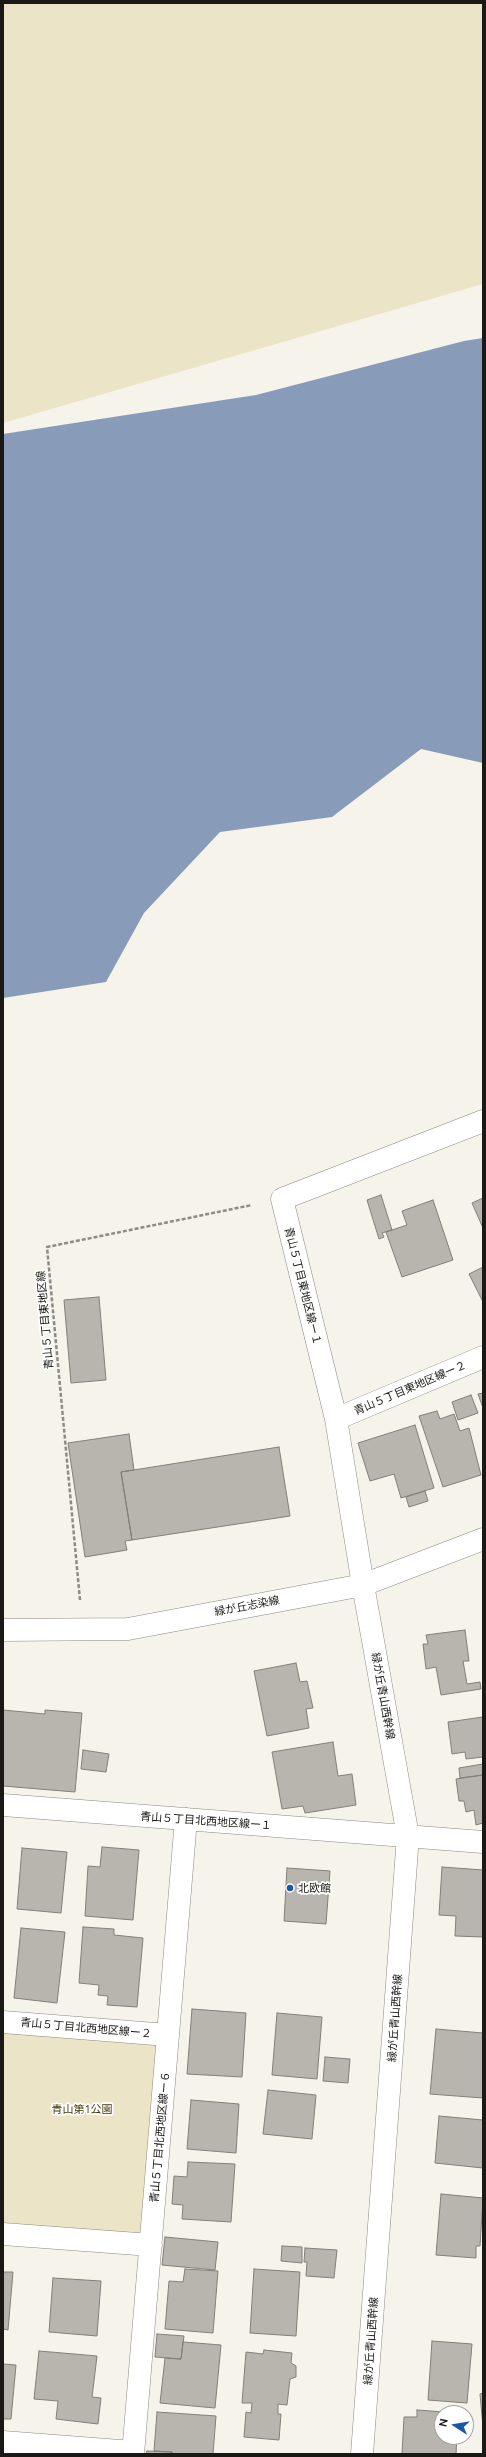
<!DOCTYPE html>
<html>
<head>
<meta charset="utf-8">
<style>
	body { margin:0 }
	#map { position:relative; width:486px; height:2457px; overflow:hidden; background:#f5f3ea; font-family:Ubuntu,sans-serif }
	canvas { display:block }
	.frame { position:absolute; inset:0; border:4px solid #1a1916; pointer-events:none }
	.north { position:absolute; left:434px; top:2405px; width:40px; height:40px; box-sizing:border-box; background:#fff; border:1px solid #a3a3a2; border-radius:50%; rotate:282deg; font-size:11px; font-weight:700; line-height:16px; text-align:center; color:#1a1916 }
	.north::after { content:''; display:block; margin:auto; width:14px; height:18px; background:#1a57a8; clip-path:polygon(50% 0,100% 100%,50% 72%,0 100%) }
</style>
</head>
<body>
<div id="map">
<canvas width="486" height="2457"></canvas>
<div class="frame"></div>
<div class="north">N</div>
</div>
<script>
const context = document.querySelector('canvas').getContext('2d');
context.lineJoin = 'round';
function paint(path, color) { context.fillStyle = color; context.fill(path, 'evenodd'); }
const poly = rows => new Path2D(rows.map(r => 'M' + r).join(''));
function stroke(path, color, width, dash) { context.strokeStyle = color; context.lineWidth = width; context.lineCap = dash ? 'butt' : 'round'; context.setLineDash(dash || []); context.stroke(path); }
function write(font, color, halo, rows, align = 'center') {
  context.font = font + ' Ubuntu,"Noto Sans JP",sans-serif'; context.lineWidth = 3.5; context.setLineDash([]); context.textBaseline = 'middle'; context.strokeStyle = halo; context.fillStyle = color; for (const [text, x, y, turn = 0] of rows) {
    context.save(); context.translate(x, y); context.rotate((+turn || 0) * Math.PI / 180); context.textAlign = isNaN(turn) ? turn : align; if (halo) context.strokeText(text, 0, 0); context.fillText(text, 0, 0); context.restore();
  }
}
const green = poly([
	[3,3,483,3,483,284,3,423],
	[3,2022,168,2035,151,2245,3,2234]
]);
const water = poly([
	[483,338,483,763,421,749,332,817,220,832,144,913,106,982,3,998,3,434,256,395,464,341]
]);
const building = poly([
	[381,1195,392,1230,382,1233,384,1237,379,1239,367,1200,381,1195],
	[483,1198,483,1228,472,1203,483,1198],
	[433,1200,453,1260,402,1277,386,1232,407,1225,402,1211,433,1200],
	[483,1267,483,1302,469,1274,483,1267],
	[99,1297,106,1380,71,1383,64,1300,99,1297],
	[483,1393,483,1408,478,1394,483,1393],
	[471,1395,478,1413,458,1420,452,1402,471,1395],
	[437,1411,440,1419,454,1414,460,1431,469,1428,481,1475,443,1487,419,1416,437,1411],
	[415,1425,434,1488,401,1498,394,1474,370,1481,358,1443,415,1425],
	[129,1434,134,1470,121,1472,132,1540,125,1541,127,1550,85,1557,68,1443,129,1434],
	[279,1447,290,1516,132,1540,121,1472,279,1447],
	[425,1491,428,1501,409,1507,406,1497,425,1491],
	[465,1630,469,1661,463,1661,467,1684,480,1682,481,1689,441,1695,436,1667,426,1669,423,1644,428,1644,426,1635,465,1630],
	[296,1663,300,1682,307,1681,313,1708,306,1709,309,1728,267,1736,254,1671,296,1663],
	[3,1710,45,1714,45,1710,82,1713,75,1792,3,1786,3,1710],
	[483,1717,483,1757,466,1759,465,1752,452,1754,448,1722,483,1717],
	[333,1742,338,1776,352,1774,356,1805,305,1813,303,1806,282,1809,272,1752,333,1742],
	[83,1750,109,1754,106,1772,81,1769,83,1750],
	[483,1764,483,1775,460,1778,459,1768,483,1764],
	[483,1775,483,1823,476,1825,474,1810,466,1812,464,1801,459,1801,456,1779,483,1775],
	[102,1847,139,1850,133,1920,85,1916,88,1866,100,1867,102,1847],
	[22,1848,67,1852,61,1913,17,1909,22,1848],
	[442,1867,483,1870,483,1937,455,1936,456,1916,439,1915,442,1867],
	[287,1868,330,1871,326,1924,284,1921,287,1868],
	[83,1927,114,1929,114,1935,143,1938,137,2007,107,2005,108,1996,98,1995,99,1985,79,1983,83,1927],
	[21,1928,65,1932,57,2003,14,1998,21,1928],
	[192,2009,246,2013,242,2077,187,2074,192,2009],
	[277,2013,322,2017,317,2079,272,2075,277,2013],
	[436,2029,483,2033,483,2098,430,2094,436,2029],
	[325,2057,350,2059,348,2083,323,2081,325,2057],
	[268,2090,316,2095,312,2139,263,2134,268,2090],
	[191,2100,239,2104,236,2153,187,2149,191,2100],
	[439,2116,483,2120,483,2168,435,2163,439,2116],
	[188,2162,235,2164,231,2222,182,2219,183,2205,172,2204,174,2176,187,2177,188,2162],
	[441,2194,483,2198,480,2246,476,2246,476,2258,436,2255,441,2194],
	[165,2237,218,2242,215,2270,162,2265,165,2237],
	[282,2246,302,2247,302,2263,281,2261,282,2246],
	[305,2248,337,2250,334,2278,306,2276,307,2262,304,2262,305,2248],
	[185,2269,218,2271,213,2333,165,2329,169,2281,183,2282,185,2269],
	[254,2269,300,2272,296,2336,250,2333,254,2269],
	[3,2272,13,2272,8,2330,3,2329,3,2272],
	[53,2278,101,2281,97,2336,49,2332,53,2278],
	[157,2334,184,2336,181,2359,155,2357,157,2334],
	[432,2341,472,2344,467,2403,428,2400,432,2341],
	[183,2342,221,2345,215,2408,160,2403,165,2358,181,2359,183,2342],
	[264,2350,292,2353,291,2363,296,2366,296,2377,290,2379,287,2405,278,2404,278,2414,281,2414,279,2440,244,2437,246,2412,251,2413,252,2403,242,2403,246,2352,263,2354,264,2350],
	[39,2351,97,2356,92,2397,101,2398,98,2424,56,2419,58,2401,34,2399,39,2351],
	[3,2364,16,2365,11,2419,3,2419,3,2364],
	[483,2393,483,2427,480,2394,483,2393],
	[417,2410,458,2413,442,2413,442,2437,457,2437,456,2454,402,2454,404,2417,417,2417,417,2410],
	[157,2412,216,2416,213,2454,172,2454,172,2452,154,2451,157,2412],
	[147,2451,172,2452,172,2454,146,2454,147,2451]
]);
const path = poly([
	[80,1600,47,1247,252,1205]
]);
const minor = poly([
	[336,1419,483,1357],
	[363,1585,336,1419,282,1199,483,1121],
	[3,1805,483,1842],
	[3,2022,168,2035],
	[3,2234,151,2245],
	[3,2442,133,2452],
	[133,2454,186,1819]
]);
const tertiary = poly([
	[3,1630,128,1629,363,1585,483,1539],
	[362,2454,408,1836,363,1585]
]);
const markers = [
	[290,1888,4,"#1a57a8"]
];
const streetNames = [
	["青山５丁目東地区線ー１",303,1286,76],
	["青山５丁目東地区線",45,1320,-95],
	["青山５丁目東地区線ー２",410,1388,-23],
	["緑が丘志染線",247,1606,-11],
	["緑が丘青山西幹線",383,1696,80],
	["青山５丁目北西地区線ー１",206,1821,4],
	["緑が丘青山西幹線",395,2018,-86],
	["青山５丁目北西地区線ー２",86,2028,5],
	["青山５丁目北西地区線ー６",160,2137,-85],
	["緑が丘青山西幹線",371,2341,-86]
];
const poiNames = [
	["北欧館",298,1888]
];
const parkNames = [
	["青山第1公園",82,2109]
];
paint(green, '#ece4c7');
paint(water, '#889cba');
paint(building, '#b7b5ad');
stroke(building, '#817f78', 1);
stroke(minor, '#8b8981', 23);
stroke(tertiary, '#8b8981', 23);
stroke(path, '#8d8b85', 2.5, [4, 2]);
stroke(minor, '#fff', 22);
stroke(tertiary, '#fff', 22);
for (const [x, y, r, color] of markers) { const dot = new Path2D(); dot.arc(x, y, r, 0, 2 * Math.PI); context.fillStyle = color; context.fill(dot); stroke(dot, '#fff', 1.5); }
write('11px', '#1a1916', '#fff', streetNames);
write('11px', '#1a1916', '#fff', poiNames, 'left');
write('11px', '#44390b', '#fff', parkNames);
</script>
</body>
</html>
